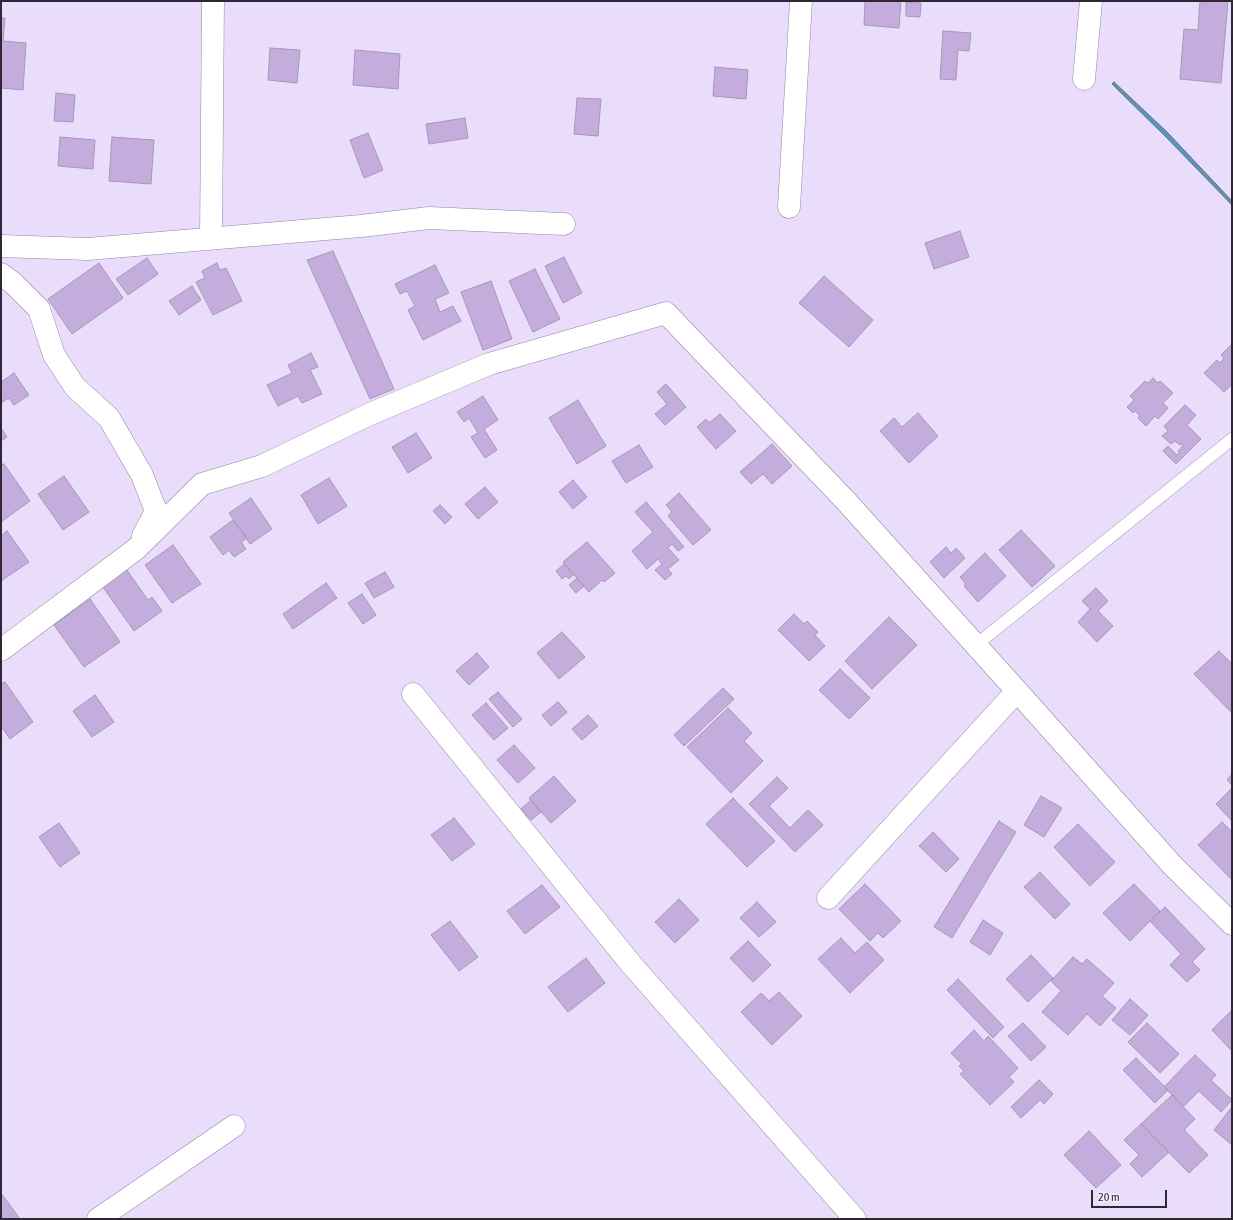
<!DOCTYPE html>
<html>
<head>
<meta charset="utf-8">
<style>
	body { margin:0 }
	#map { position:relative; width:1233px; height:1220px; overflow:hidden; background:#eaddfc; font-family:"Asap Condensed",sans-serif }
	canvas { display:block }
	.frame { position:absolute; inset:0; border:2px solid #2d2833; pointer-events:none }
	.scale { position:absolute; left:1091px; top:1190px; width:76px; height:18px; box-sizing:border-box; border:2px solid #2d2833; border-top:0; padding-left:5px; font-size:12px; line-height:14px; white-space:nowrap; color:#2d2833; -webkit-text-stroke:3px #f4effb; paint-order:stroke }
</style>
</head>
<body>
<div id="map">
<canvas width="1233" height="1220"></canvas>
<div class="frame"></div>
<div class="scale">20 m</div>
</div>
<script>
const context = document.querySelector('canvas').getContext('2d');
context.lineJoin = 'round';
function paint(path, color) { context.fillStyle = color; context.fill(path, 'evenodd'); }
const poly = rows => new Path2D(rows.map(r => 'M' + r).join(''));
function stroke(path, color, width, dash) { context.strokeStyle = color; context.lineWidth = width; context.lineCap = dash ? 'butt' : 'round'; context.setLineDash(dash || []); context.stroke(path); }
const water = poly([
	[1114,82,1167,132,1232,201,1232,205,1165,136,1112,84,1114,82]
]);
const building = poly([
	[865,1,901,1,899,28,864,25,865,1],
	[1200,1,1228,1,1221,83,1180,79,1184,29,1198,30,1200,1],
	[906,2,921,3,920,17,906,16,906,2],
	[1,18,5,18,3,41,26,43,23,90,1,88,1,18],
	[943,31,971,33,969,51,958,50,956,80,940,79,943,31],
	[270,48,300,50,297,83,268,80,270,48],
	[355,50,400,54,398,89,353,85,355,50],
	[715,67,748,70,746,99,713,96,715,67],
	[56,93,75,95,73,122,54,121,56,93],
	[577,98,601,99,598,136,574,134,577,98],
	[465,118,468,138,429,144,426,124,465,118],
	[368,133,383,170,364,178,350,140,368,133],
	[60,137,95,140,93,169,58,166,60,137],
	[112,137,154,140,151,184,109,181,112,137],
	[960,231,969,257,934,269,925,243,960,231],
	[333,251,394,389,370,399,307,260,333,251],
	[564,257,582,293,563,303,545,266,564,257],
	[147,258,158,274,128,295,116,279,147,258],
	[99,263,123,298,72,334,48,299,99,263],
	[217,263,220,270,226,268,242,301,213,315,196,282,205,278,202,271,217,263],
	[435,265,449,293,435,299,440,312,453,306,461,321,423,340,408,310,415,306,407,291,400,294,395,284,435,265],
	[535,269,560,319,533,332,509,281,535,269],
	[824,276,873,320,849,347,799,303,824,276],
	[491,281,512,339,483,350,461,292,491,281],
	[192,286,201,300,179,315,169,301,192,286],
	[1232,344,1232,384,1224,392,1204,373,1217,360,1220,363,1224,358,1221,355,1232,344],
	[311,353,318,367,310,370,322,394,302,403,298,396,278,406,267,385,292,373,288,365,311,353],
	[14,373,29,395,14,405,9,398,1,403,1,382,14,373],
	[1153,378,1158,383,1160,381,1173,393,1163,403,1168,408,1158,419,1155,416,1146,426,1138,418,1140,416,1135,411,1133,413,1127,407,1134,400,1130,396,1145,381,1148,383,1153,378],
	[666,384,686,407,665,425,655,414,667,404,657,392,666,384],
	[483,396,498,420,484,429,497,450,485,458,471,437,478,433,469,418,464,422,457,412,483,396],
	[578,400,606,446,577,464,549,418,578,400],
	[1185,405,1196,415,1187,425,1201,439,1176,464,1163,451,1168,446,1177,455,1179,453,1178,451,1183,446,1181,443,1180,445,1175,441,1171,444,1162,436,1168,431,1164,426,1185,405],
	[918,413,938,436,909,463,880,431,894,418,902,427,918,413],
	[720,414,736,431,716,449,697,427,706,419,709,423,720,414],
	[1,428,7,437,1,441,1,428],
	[416,433,432,458,408,473,392,447,416,433],
	[772,444,792,466,772,484,763,474,751,484,740,472,772,444],
	[639,445,653,467,626,483,612,461,639,445],
	[4,464,30,501,1,522,1,465,4,464],
	[64,476,89,512,63,530,38,494,64,476],
	[329,478,347,506,318,524,301,495,329,478],
	[573,480,587,497,573,509,559,492,573,480],
	[485,487,498,502,478,519,465,504,485,487],
	[679,493,711,530,693,545,668,516,672,512,666,505,679,493],
	[251,498,272,529,250,544,229,513,251,498],
	[646,502,684,547,678,551,672,544,668,548,679,560,668,569,672,574,665,580,655,570,662,564,658,559,647,569,632,551,653,532,635,512,646,502],
	[440,505,452,517,445,524,433,511,440,505],
	[233,520,247,538,241,542,246,549,234,557,229,550,223,555,210,537,233,520],
	[1021,530,1055,566,1032,587,999,550,1021,530],
	[7,531,29,562,1,581,1,536,7,531],
	[587,542,615,573,604,582,602,580,589,592,563,562,587,542],
	[173,545,201,584,172,603,145,565,173,545],
	[946,547,951,553,956,548,965,558,944,578,930,562,946,547],
	[985,553,1006,576,978,602,964,586,966,584,960,577,985,553],
	[564,564,573,575,569,579,566,576,562,579,556,571,564,564],
	[124,566,148,600,152,597,162,611,134,631,100,583,124,566],
	[385,572,394,587,374,598,365,583,385,572],
	[577,578,584,586,576,593,569,585,577,578],
	[326,583,337,598,293,629,283,614,326,583],
	[1096,588,1108,601,1098,611,1113,626,1097,642,1078,622,1090,609,1082,601,1096,588],
	[362,594,376,615,363,624,348,603,362,594],
	[90,599,120,642,84,667,54,625,90,599],
	[794,614,804,624,807,621,818,632,815,635,825,646,809,661,778,630,794,614],
	[889,617,917,645,872,689,845,661,889,617],
	[562,632,585,657,559,679,537,653,562,632],
	[1219,651,1232,664,1232,713,1194,674,1219,651],
	[477,653,489,667,469,685,456,671,477,653],
	[840,669,870,698,849,719,819,690,840,669],
	[5,682,33,722,10,739,1,726,1,684,5,682],
	[723,688,734,699,684,746,674,735,723,688],
	[498,692,522,719,513,727,489,699,498,692],
	[95,695,114,722,92,737,73,711,95,695],
	[558,702,567,712,551,726,542,715,558,702],
	[486,703,508,728,494,740,472,715,486,703],
	[728,708,752,733,744,741,763,761,731,793,687,747,728,708],
	[588,715,598,726,582,740,572,729,588,715],
	[514,745,535,768,518,783,497,760,514,745],
	[1232,774,1232,785,1227,780,1232,774],
	[554,776,576,801,551,823,529,798,554,776],
	[777,777,788,788,769,806,790,828,808,810,823,825,795,852,749,804,777,777],
	[1232,788,1232,821,1216,804,1232,788],
	[1041,796,1062,808,1044,837,1024,825,1041,796],
	[733,798,775,841,747,867,706,824,733,798],
	[531,800,541,812,531,820,521,809,531,800],
	[454,818,475,844,452,861,431,835,454,818],
	[999,821,1016,832,952,938,934,927,999,821],
	[1222,822,1232,832,1232,880,1198,845,1222,822],
	[59,823,80,853,60,867,39,837,59,823],
	[1078,824,1115,862,1090,886,1054,847,1078,824],
	[933,832,959,859,946,872,919,846,933,832],
	[1040,872,1070,904,1055,919,1024,887,1040,872],
	[865,884,901,921,883,938,878,933,870,941,839,909,865,884],
	[1134,884,1160,911,1130,941,1103,913,1134,884],
	[542,885,560,907,525,934,507,911,542,885],
	[679,899,699,920,675,943,655,922,679,899],
	[757,902,776,922,759,937,740,918,757,902],
	[1165,907,1205,949,1192,962,1200,970,1187,982,1170,965,1181,954,1150,921,1165,907],
	[983,920,1003,933,990,955,970,942,983,920],
	[450,921,478,957,459,971,431,935,450,921],
	[841,938,855,953,867,942,884,960,850,993,818,959,841,938],
	[748,941,771,965,753,982,730,958,748,941],
	[1031,955,1053,978,1028,1002,1006,979,1031,955],
	[1073,957,1082,964,1087,959,1114,983,1102,996,1116,1008,1100,1026,1087,1014,1068,1035,1042,1012,1061,991,1051,981,1073,957],
	[586,958,605,983,568,1012,548,987,586,958],
	[958,979,1004,1027,993,1038,947,990,958,979],
	[779,992,802,1016,772,1045,741,1012,761,993,769,1001,779,992],
	[1130,999,1148,1015,1130,1035,1112,1020,1130,999],
	[1232,1010,1232,1051,1212,1030,1232,1010],
	[1023,1023,1046,1047,1031,1061,1008,1036,1023,1023],
	[1147,1023,1179,1054,1160,1073,1128,1042,1147,1023],
	[974,1030,984,1041,988,1036,1018,1068,1009,1077,1014,1082,990,1105,960,1074,964,1071,959,1066,962,1064,951,1053,974,1030],
	[1195,1055,1216,1075,1211,1080,1232,1100,1221,1112,1199,1091,1184,1106,1164,1087,1195,1055],
	[1136,1058,1168,1090,1155,1103,1123,1070,1136,1058],
	[1039,1080,1053,1094,1044,1104,1040,1100,1021,1118,1011,1107,1039,1080],
	[1172,1095,1195,1119,1184,1130,1208,1155,1189,1173,1141,1124,1172,1095],
	[1232,1107,1232,1145,1214,1130,1232,1107],
	[1141,1124,1169,1152,1142,1177,1130,1164,1139,1155,1124,1140,1141,1124],
	[1089,1131,1121,1165,1096,1188,1064,1155,1089,1131],
	[1,1193,20,1219,1,1219,1,1193]
]);
const lane = poly([
	[976,645,1232,439]
]);
const street = poly([
	[1084,79,1091,1],
	[789,207,801,1],
	[211,238,213,1],
	[1,246,88,249,361,226,429,218,564,224],
	[1,274,13,283,39,309,54,355,75,387,109,418,142,475,156,511,143,536],
	[1,650,136,549,202,484,262,466,370,414,489,364,666,313,846,501,1017,691],
	[413,694,631,964,855,1219],
	[828,898,1017,691,1173,866,1232,924],
	[98,1219,234,1126]
]);
paint(water, '#6492b2');
stroke(water, '#54728c', 1);
paint(building, '#c4addc');
stroke(building, '#a598b4', 1);
stroke(lane, '#9286a2', 13);
stroke(street, '#9286a2', 23);
stroke(lane, '#fff', 12);
stroke(street, '#fff', 22);
</script>
</body>
</html>
